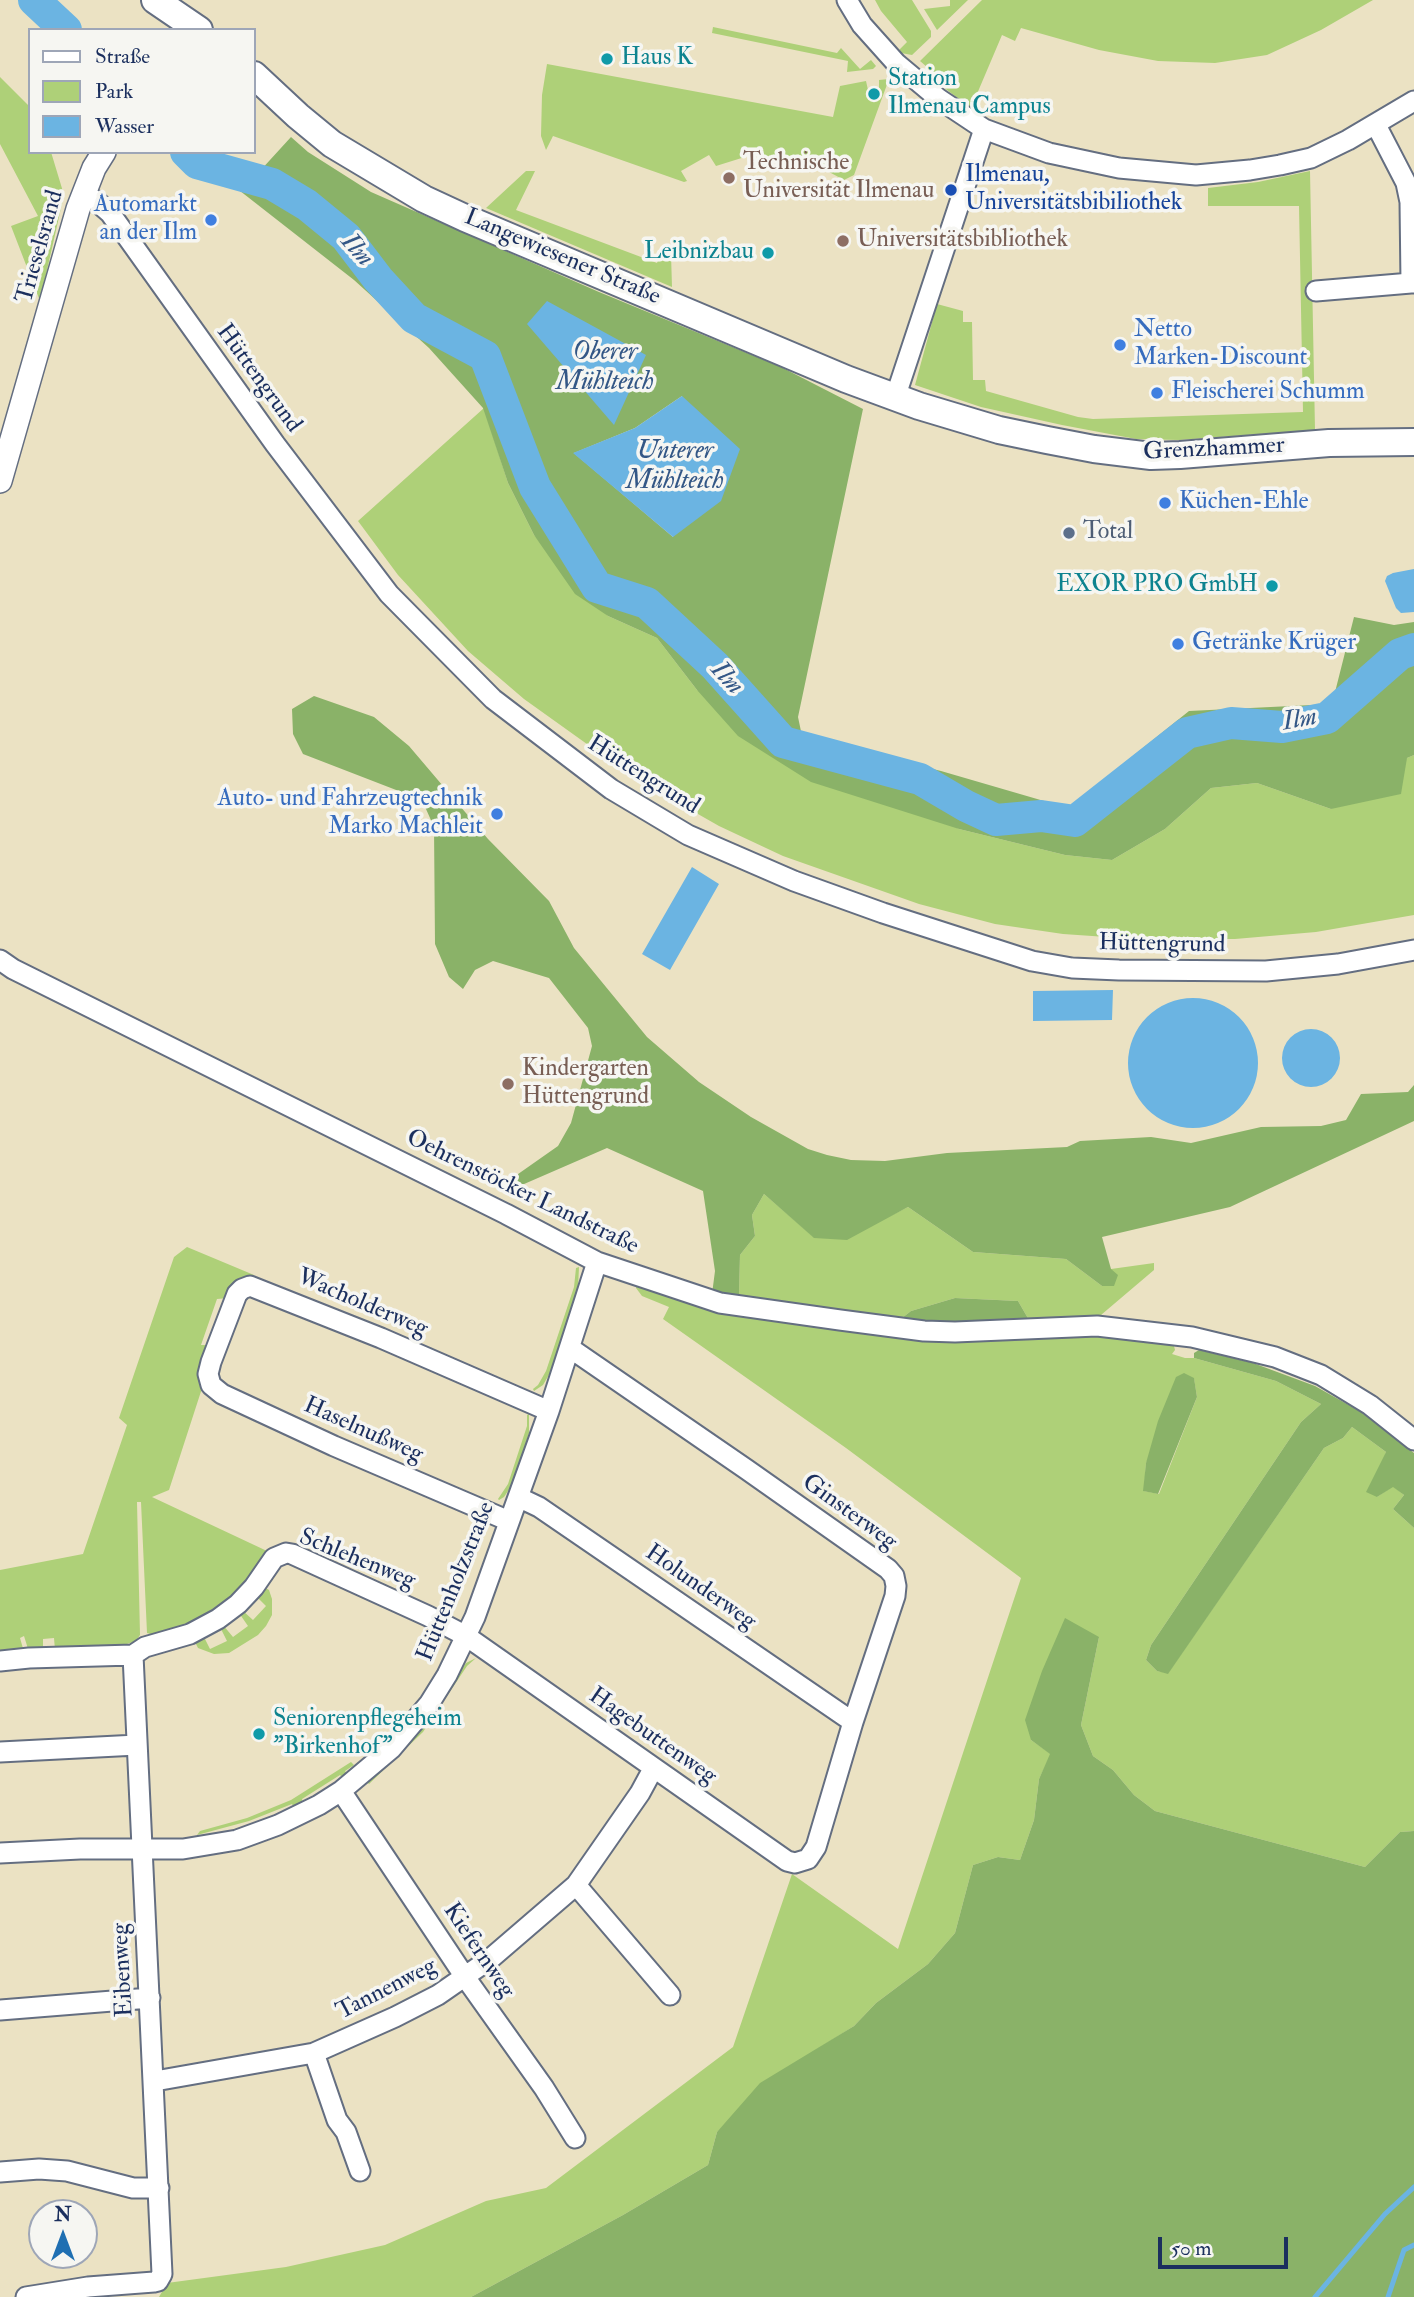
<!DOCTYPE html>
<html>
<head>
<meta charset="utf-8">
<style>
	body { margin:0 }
	#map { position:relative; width:1414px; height:2297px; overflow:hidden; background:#ebe2c3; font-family:"IM FELL Double Pica",serif }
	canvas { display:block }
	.legend { position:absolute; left:28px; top:28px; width:228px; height:126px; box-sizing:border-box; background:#f6f6f2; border:2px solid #9ea6b7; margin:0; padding:9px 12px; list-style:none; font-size:21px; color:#1b2f5e }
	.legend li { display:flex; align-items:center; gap:14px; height:35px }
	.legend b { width:35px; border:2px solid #9ea6b7 }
	.north { position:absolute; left:28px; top:2199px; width:70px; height:70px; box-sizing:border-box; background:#f6f6f2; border:2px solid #9ea6b7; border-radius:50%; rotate:0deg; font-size:19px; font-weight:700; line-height:28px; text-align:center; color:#1b2f5e }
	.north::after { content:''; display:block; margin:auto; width:24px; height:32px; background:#1f6fb2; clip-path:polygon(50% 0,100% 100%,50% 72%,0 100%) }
	.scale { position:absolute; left:1158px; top:2237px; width:130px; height:32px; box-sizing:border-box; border:4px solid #1b2f5e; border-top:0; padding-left:9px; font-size:21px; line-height:24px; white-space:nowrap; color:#1b2f5e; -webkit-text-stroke:5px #f6f6f2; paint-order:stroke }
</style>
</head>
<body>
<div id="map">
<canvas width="1414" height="2297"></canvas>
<ul class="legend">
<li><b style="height:9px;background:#fff"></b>Straße</li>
<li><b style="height:19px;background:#aed078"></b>Park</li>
<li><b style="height:19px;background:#6bb4e2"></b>Wasser</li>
</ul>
<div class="north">N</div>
<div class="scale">50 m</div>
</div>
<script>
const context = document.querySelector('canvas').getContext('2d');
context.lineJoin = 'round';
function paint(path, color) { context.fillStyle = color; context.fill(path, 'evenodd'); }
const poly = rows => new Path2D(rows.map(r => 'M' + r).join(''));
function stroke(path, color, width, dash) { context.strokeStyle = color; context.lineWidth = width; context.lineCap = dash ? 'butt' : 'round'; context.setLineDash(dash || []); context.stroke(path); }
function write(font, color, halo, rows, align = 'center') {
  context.font = font + ' "IM FELL Double Pica",serif'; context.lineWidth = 7; context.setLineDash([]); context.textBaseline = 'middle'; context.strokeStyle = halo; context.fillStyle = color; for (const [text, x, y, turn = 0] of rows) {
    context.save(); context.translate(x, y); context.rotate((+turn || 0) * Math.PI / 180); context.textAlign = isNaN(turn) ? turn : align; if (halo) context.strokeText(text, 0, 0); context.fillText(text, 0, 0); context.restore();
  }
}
const green = poly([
	[875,0,912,0,931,31,931,37,912,55,901,53,898,51,907,42,881,11],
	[950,0,968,0,937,30,924,9,950,6],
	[982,0,1373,0,1321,30,1267,55,1215,63,1158,61,1099,50,1021,28,1015,41,1002,35,971,108,939,84,942,80,920,61],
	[713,27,837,53,841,48,860,69,871,60,876,66,873,69,847,72,848,61,712,33],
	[547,64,833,117,840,86,866,81,868,90,879,89,879,80,889,79,854,175,844,180,803,158,748,156,716,166,709,155,681,171,687,181,684,182,553,136,546,150,541,136,542,95],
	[0,77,30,107,30,152,51,152,64,195,40,301,11,226,38,216,0,144],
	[526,171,535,171,516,210,657,263,662,250,671,254,672,287,486,208],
	[1310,171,1315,430,1179,440,1136,439,1062,425,981,407,915,385,937,304,963,311,963,322,972,322,973,380,985,380,986,391,1078,417,1093,419,1303,412,1299,206,1208,206,1208,188,1258,182],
	[484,408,508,483,534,535,608,616,657,638,697,690,959,829,1065,855,1112,860,1165,829,1211,788,1257,783,1331,809,1407,758,1414,755,1414,915,1316,932,1235,939,1136,939,1063,934,995,924,919,904,783,856,719,826,633,777,524,699,468,651,398,575,358,521],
	[764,1194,815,1238,878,1222,908,1207,973,1252,1066,1259,1102,1286,1111,1269,1154,1263,1154,1270,1101,1315,1087,1319,1029,1320,1018,1301,955,1298,911,1311,902,1318,739,1295,740,1255,755,1236,752,1215],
	[187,1247,254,1275,252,1279,229,1298,217,1299,201,1345,212,1345,206,1376,169,1490,152,1497,267,1551,255,1572,237,1595,216,1613,191,1625,157,1636,147,1633,141,1502,137,1502,140,1635,136,1641,127,1644,55,1650,54,1638,43,1639,43,1652,29,1652,24,1636,20,1638,24,1652,0,1655,0,1570,83,1554,127,1425,119,1418,174,1257],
	[579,1267,578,1288,550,1373,543,1385,534,1391,533,1389,538,1385,546,1371,574,1287,576,1268],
	[636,1282,705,1305,1173,1342,1175,1350,1172,1354,1185,1358,1194,1358,1276,1381,1321,1404,1301,1422,1151,1645,1146,1660,1157,1671,1168,1673,1324,1448,1343,1438,1352,1427,1386,1452,1377,1497,1393,1486,1404,1495,1393,1509,1414,1528,1414,1831,1400,1832,1365,1867,1155,1811,1134,1795,1113,1770,1093,1756,1081,1725,1099,1637,1031,1740,1051,1754,1039,1779,1034,1820,1020,1860,998,1857,973,1865,955,1933,928,1964,876,2003,854,2026,816,2050,717,2132,708,2165,623,2215,471,2297,159,2297,167,2283,286,2267,385,2245,486,2201,546,2188,733,2047,792,1874,898,1949,1021,1578,846,1448,663,1319,669,1307,642,1296,636,1288],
	[1194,1379,1197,1397,1159,1494,1144,1491,1146,1463],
	[529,1414,529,1433,512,1485,504,1497,499,1500,498,1499,508,1484,527,1426,527,1415],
	[264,1587,269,1590,272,1599,272,1615,266,1626,258,1635,229,1653,214,1654,198,1648,194,1640,203,1635,210,1649,227,1641,220,1627,223,1625,233,1637,248,1626,239,1613,242,1610,253,1620,266,1606,255,1595],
	[476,1658,467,1666,423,1732,369,1784,367,1782,375,1774,420,1730,466,1663],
	[351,1762,354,1765,345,1771,348,1775,343,1778,340,1775,302,1799,303,1804,294,1808,292,1804,249,1821,197,1835,200,1831,247,1818,291,1800]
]);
const forest = poly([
	[291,137,308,152,371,192,599,292,781,367,863,409,798,717,802,736,941,771,1068,808,1189,711,1332,704,1354,617,1394,625,1414,622,1414,755,1407,758,1401,794,1331,809,1257,783,1211,788,1165,829,1112,860,1065,855,959,829,811,782,738,736,697,690,657,638,608,616,575,594,534,535,508,483,483,408,429,348,354,280,235,187,259,172],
	[682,396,673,537,574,453,635,428],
	[314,696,374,717,409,746,488,839,549,901,574,948,647,1037,699,1082,751,1117,808,1149,827,1155,851,1160,885,1161,947,1153,1067,1147,1080,1141,1151,1137,1191,1143,1261,1127,1321,1126,1346,1120,1361,1094,1408,1092,1414,1085,1414,1121,1230,1207,1102,1237,1111,1269,1118,1275,1114,1286,1102,1286,1066,1259,973,1252,908,1207,847,1240,814,1238,764,1194,752,1215,755,1236,740,1255,739,1295,712,1294,715,1271,703,1191,607,1148,508,1191,511,1179,558,1146,571,1123,592,1046,588,1028,549,978,493,961,475,970,463,989,449,977,435,944,434,827,422,800,303,754,293,734,292,709],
	[955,1298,1018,1301,1029,1320,956,1323,902,1318,911,1311],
	[1199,1350,1253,1363,1315,1386,1361,1412,1414,1453,1414,1528,1393,1509,1404,1495,1393,1487,1377,1497,1366,1492,1386,1452,1352,1427,1343,1438,1324,1448,1168,1674,1157,1671,1146,1660,1151,1645,1301,1422,1321,1404,1276,1381,1194,1358,1194,1353],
	[1184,1373,1194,1378,1197,1397,1158,1494,1143,1491,1146,1463,1158,1421,1176,1377],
	[1065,1618,1099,1637,1081,1725,1093,1756,1113,1770,1134,1795,1155,1811,1365,1867,1400,1832,1414,1831,1414,2297,471,2297,623,2215,708,2165,717,2132,760,2083,854,2026,876,2003,928,1964,955,1933,973,1865,998,1857,1020,1860,1034,1820,1039,1779,1050,1754,1031,1740,1025,1720,1042,1671]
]);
const water = poly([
	[547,301,646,355,614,425,527,324],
	[682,396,740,449,721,501,673,537,573,453,635,428],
	[1414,569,1414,612,1401,613,1396,608,1385,581,1387,576,1393,573],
	[692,867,719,884,670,970,642,954],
	[1113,990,1112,1020,1033,1021,1033,991],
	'1128 1063a65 65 0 1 1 130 0a65 65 0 1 1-130 0Z',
	'1282 1058a29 29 0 1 1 58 0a29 29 0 1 1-58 0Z'
]);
const stream = poly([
	[1315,2297,1385,2214,1414,2187],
	[1388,2297,1404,2250,1414,2245]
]);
const river = poly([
	[34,0,66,30],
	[186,152,197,163,272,184,307,205,346,237,378,279,414,318,485,356,535,487,597,587,647,603,715,666,783,742,920,779,966,806,996,820,1041,816,1075,821,1187,733,1231,723,1282,727,1327,718,1400,654,1414,649]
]);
const minor = poly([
	[847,0,862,25,896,63,939,99,984,129,1049,153,1119,168,1196,175,1250,170,1280,165,1311,158,1348,140,1414,101],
	[1376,125,1406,183,1410,202,1411,283,1414,283],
	[83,195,95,200,110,213,275,444,389,594,493,699,611,789,688,835,794,881,883,913,1032,961,1072,968,1119,970,1266,971,1338,964,1414,950],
	[1316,291,1411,283],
	[895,398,984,129],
	[0,960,13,969,506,1214,597,1262,720,1303,840,1320,924,1331,955,1332,1097,1326,1192,1337,1275,1357,1321,1375,1370,1405,1414,1440],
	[518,1497,539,1507,853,1722],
	[509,1521,334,1446,222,1394,211,1385,208,1374,211,1362,237,1294,242,1289,250,1286,381,1338,549,1411],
	[133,1655,145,1647,190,1634,218,1619,238,1604,254,1587,274,1558,286,1553,292,1554,428,1616,466,1636,787,1861,795,1863,808,1859,816,1847,853,1722,895,1596,896,1586,894,1576,888,1569,746,1469,570,1348],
	[0,1661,29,1658,133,1655],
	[0,1752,137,1745],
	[341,1791,465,1977,544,2088,575,2138],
	[0,1853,80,1849,183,1849,237,1840,278,1825,319,1805,341,1791,391,1749,429,1704,447,1675,475,1617,549,1411,597,1262],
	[576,1885,670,1995],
	[0,2010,150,1998],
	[314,2053,337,2120,346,2132,360,2171],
	[155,2081,314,2053,395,2017,438,1995,490,1959,576,1885,640,1793,653,1769],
	[0,2172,39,2169,67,2171,133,2188,159,2188],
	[26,2297,88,2287,154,2282,158,2281,162,2274,133,1655]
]);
const tertiary = poly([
	[0,481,78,209,94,168,104,152]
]);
const secondary = poly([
	[155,0,199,30],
	[254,75,298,116,332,144,424,199,465,218,846,379,919,406,999,430,1047,440,1094,449,1151,456,1180,455,1329,443,1414,442]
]);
const markers = [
	[607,59,7,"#0f9aa8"],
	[874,94,7,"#0f9aa8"],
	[729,178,7,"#8d6e63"],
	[951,190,7,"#1a4fb4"],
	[211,220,7,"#3f7fe0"],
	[843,241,7,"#8d6e63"],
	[768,253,7,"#0f9aa8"],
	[1120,345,7,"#3f7fe0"],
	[1157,393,7,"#3f7fe0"],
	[1165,503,7,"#3f7fe0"],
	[1069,533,7,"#5c6f8a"],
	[1272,586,7,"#0f9aa8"],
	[1178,644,7,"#3f7fe0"],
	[497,814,7,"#3f7fe0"],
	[508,1084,7,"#8d6e63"],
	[259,1734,7,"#0f9aa8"]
];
const cultureNames = [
	["Haus K",621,59],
	["Station",888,80],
	["Ilmenau Campus",888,108],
	["Leibnizbau",754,253,"right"],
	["EXOR PRO GmbH",1258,586,"right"],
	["Seniorenpflegeheim",273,1720],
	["\"Birkenhof\"",273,1748]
];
const educationNames = [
	["Technische",743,164],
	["Universität Ilmenau",743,192],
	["Universitätsbibliothek",857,241],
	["Kindergarten",522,1070],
	["Hüttengrund",522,1098]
];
const transitNames = [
	["Ilmenau,",965,176],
	["Universitätsbibiliothek",965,204]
];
const shopNames = [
	["Automarkt",197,206,"right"],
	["an der Ilm",197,234,"right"],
	["Netto",1134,331],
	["Marken-Discount",1134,359],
	["Fleischerei Schumm",1171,393],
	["Küchen-Ehle",1179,503],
	["Getränke Krüger",1192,644],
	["Auto- und Fahrzeugtechnik",483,800,"right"],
	["Marko Machleit",483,828,"right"]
];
const streetNames = [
	["Trieselsrand",41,247,-74],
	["Langewiesener Straße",562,258,23],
	["Hüttengrund",258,379,54],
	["Grenzhammer",1214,450,-3],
	["Hüttengrund",643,776,32],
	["Hüttengrund",1162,945,1],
	["Oehrenstöcker Landstraße",522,1193,26],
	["Wacholderweg",362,1304,23],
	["Haselnußweg",363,1431,24],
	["Ginsterweg",849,1513,36],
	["Schlehenweg",357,1560,22],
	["Hüttenholzstraße",457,1582,-68],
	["Holunderweg",700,1588,35],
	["Hagebuttenweg",652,1737,35],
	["Kiefernweg",478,1951,56],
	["Eibenweg",124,1970,-93],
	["Tannenweg",387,1990,-27]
];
const serviceNames = [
	["Total",1083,533]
];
const waterNames = [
	["Ilm",356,251,48],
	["Oberer",605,353],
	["Mühlteich",605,383],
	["Unterer",675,452],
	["Mühlteich",675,482],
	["Ilm",726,679,47],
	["Ilm",1300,721,-10]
];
paint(green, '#aed078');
paint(forest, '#8ab268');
paint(water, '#6bb4e2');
stroke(stream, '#6bb4e2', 5);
stroke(river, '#6bb4e2', 32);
stroke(minor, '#646e81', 23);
stroke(tertiary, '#646e81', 26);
stroke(secondary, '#646e81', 30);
stroke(minor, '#fff', 19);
stroke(tertiary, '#fff', 23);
stroke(secondary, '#fff', 26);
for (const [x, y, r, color] of markers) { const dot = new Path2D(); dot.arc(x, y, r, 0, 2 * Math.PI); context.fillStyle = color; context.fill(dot); stroke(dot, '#f6f6f2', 2.5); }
write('24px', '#0d838f', '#f6f6f2', cultureNames, 'left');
write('24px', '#785e54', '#f6f6f2', educationNames, 'left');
write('24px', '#164399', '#f6f6f2', transitNames, 'left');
write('24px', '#366cbe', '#f6f6f2', shopNames, 'left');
write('24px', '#1b2f5e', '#f6f6f2', streetNames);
write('24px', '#4e5e75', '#f6f6f2', serviceNames, 'left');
write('italic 26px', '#335786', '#f6f6f2', waterNames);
</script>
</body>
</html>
